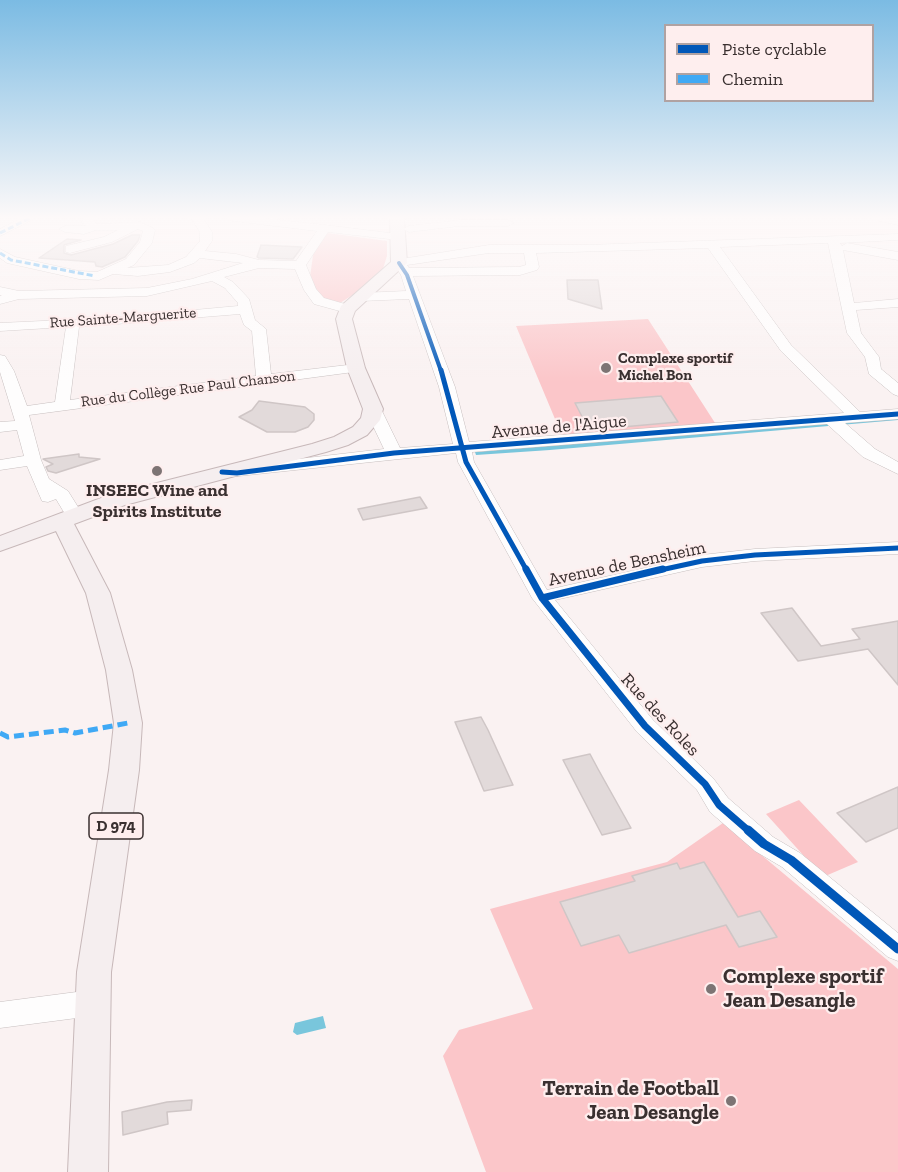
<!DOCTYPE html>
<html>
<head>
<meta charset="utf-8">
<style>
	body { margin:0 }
	#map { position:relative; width:898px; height:1172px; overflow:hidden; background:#faf2f2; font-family:"Zilla Slab",serif }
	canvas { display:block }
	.legend { position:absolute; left:664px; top:24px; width:210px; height:78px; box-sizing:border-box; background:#feeeee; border:2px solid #b0a2a2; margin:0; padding:8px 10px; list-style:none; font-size:18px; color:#3a3030 }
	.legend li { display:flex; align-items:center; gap:12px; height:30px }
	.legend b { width:30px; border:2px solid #b0a2a2 }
</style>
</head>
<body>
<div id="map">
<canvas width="898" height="1172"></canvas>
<ul class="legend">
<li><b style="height:8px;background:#0057b8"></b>Piste cyclable</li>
<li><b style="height:8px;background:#3fa9f5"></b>Chemin</li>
</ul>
</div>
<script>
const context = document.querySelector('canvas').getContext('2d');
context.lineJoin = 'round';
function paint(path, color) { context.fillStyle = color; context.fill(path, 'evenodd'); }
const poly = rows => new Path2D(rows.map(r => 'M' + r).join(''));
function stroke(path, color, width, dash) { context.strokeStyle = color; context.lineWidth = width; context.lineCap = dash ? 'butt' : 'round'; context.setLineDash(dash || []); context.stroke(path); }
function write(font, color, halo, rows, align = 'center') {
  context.font = font + ' "Zilla Slab",serif'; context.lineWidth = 4.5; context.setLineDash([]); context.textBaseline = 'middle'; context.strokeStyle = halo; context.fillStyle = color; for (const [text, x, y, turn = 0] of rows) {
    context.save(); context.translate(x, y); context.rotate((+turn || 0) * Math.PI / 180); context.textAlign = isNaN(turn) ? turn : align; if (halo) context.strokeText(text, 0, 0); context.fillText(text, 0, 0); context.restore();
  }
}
const green = poly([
	[328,233,387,241,387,256,383,269,359,291,340,303,334,303,321,298,309,283,314,249,325,234],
	[648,319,717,426,563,438,516,326],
	[799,800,858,862,823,877,766,814],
	[723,823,898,969,898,1172,486,1172,443,1056,459,1030,533,1009,490,909,667,862]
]);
const water = poly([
	[898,417,898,420,550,450,476,455,475,452],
	[323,1016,326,1028,297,1035,293,1032,295,1023]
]);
const building = poly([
	[132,235,140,235,138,241,125,257,102,267,96,266,95,262,39,258,67,239,81,240,64,245,64,253,71,255,113,244,132,235],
	[261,245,302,247,293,259,259,258,257,257,261,245],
	[567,280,598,280,602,309,568,299,567,280],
	[661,396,678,422,589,430,575,403,661,396],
	[259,401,305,407,314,414,314,420,308,427,295,432,267,432,239,417,252,410,259,401],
	[79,454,79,457,100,459,56,473,48,471,46,467,53,464,43,459,79,454],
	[420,497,427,508,363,520,358,509,420,497],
	[792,608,821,646,860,639,852,629,898,621,898,685,868,649,798,661,761,613,792,608],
	[481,717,488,730,513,785,484,791,455,722,481,717],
	[590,754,598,769,631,828,602,835,563,760,590,754],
	[898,787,898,828,866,842,837,813,898,787],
	[704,862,738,917,760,911,777,937,739,947,726,925,629,953,619,935,581,946,560,902,635,881,632,876,677,863,680,869,704,862],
	[192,1100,191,1110,167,1112,168,1124,123,1135,122,1112,167,1102,192,1100]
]);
const minor = poly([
	[21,218,36,218,0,236,0,229,21,218],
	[85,218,97,218,94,221,97,224,140,222,153,228,155,230,152,243,134,265,127,268,168,265,186,257,200,241,200,232,191,218,203,218,212,232,212,241,205,251,236,254,259,260,296,261,317,231,233,221,227,218,262,218,325,225,398,234,404,237,398,240,328,232,306,265,316,289,324,298,352,306,354,309,347,313,314,304,304,290,295,269,259,268,224,277,233,282,249,299,255,320,266,329,271,374,356,364,361,365,363,368,361,371,29,415,41,460,49,479,68,491,83,515,80,519,74,520,68,519,56,499,48,502,42,501,27,466,0,470,0,460,24,456,17,430,0,432,0,422,15,421,0,372,0,355,5,356,14,371,27,406,55,402,66,327,0,331,0,323,107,318,238,306,238,303,225,288,212,281,147,296,19,299,0,304,0,296,2,295,0,295,0,287,19,291,147,288,192,279,243,263,200,258,194,263,170,272,138,276,113,274,99,280,79,279,7,263,0,258,0,249,15,257,79,271,97,272,126,259,140,242,143,231,138,229,112,242,70,253,66,252,66,246,104,237,118,230,96,230,84,234,65,232,59,229,65,226,86,226,81,222,85,218],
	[240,314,244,325,252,331,256,376,70,400,79,327,240,314],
	[873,218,898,219,898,225,875,220,873,218],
	[459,220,508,220,514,223,508,226,459,226,409,232,403,229,409,226,459,220],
	[898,234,898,240,840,243,842,246,847,243,898,252,898,260,843,250,854,303,898,299,898,307,856,310,861,333,879,357,881,369,898,383,898,396,893,394,869,374,865,357,847,333,828,243,720,247,791,345,860,412,898,409,898,419,845,423,875,449,898,462,898,474,863,457,827,424,472,452,474,462,547,590,702,555,755,549,898,542,898,554,755,561,702,567,555,600,653,720,713,778,728,798,773,837,800,853,898,933,898,961,888,957,782,867,755,851,710,812,697,790,637,732,532,598,458,462,456,453,229,477,223,476,221,472,223,468,229,467,384,449,365,409,373,404,381,409,400,448,453,444,439,387,409,299,361,301,355,297,361,293,406,291,401,275,393,263,395,260,489,245,586,245,898,234],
	[708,248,781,351,844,413,469,442,455,387,413,276,520,275,537,270,539,267,536,253,708,248],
	[489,253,524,253,526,265,519,267,409,268,407,265,489,253],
	[92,990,102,994,106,1003,102,1012,92,1016,0,1028,0,1002,92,990]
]);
const major = poly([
	[390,218,404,218,407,263,355,311,352,319,365,368,383,409,380,420,367,435,348,445,326,452,125,505,74,524,110,593,132,670,142,723,139,770,111,972,108,1172,68,1172,77,972,109,770,114,723,106,670,86,593,56,531,0,551,0,536,109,495,312,444,334,437,353,427,361,418,363,409,347,368,336,319,341,306,391,262,390,218]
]);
const quietFar1 = poly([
	[0,233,30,218],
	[0,253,11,260,95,276]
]);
const quiet = poly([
	[0,733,8,737,65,730,75,733,128,723]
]);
const cyclewayFar3 = poly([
	[399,263,407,275,441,371]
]);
const cyclewayFar2 = poly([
	[441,370,466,462,527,571],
	[222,472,237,473,394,453,898,414],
	[656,571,702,561,755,555,898,548]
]);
const cyclewayFar1 = poly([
	[526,569,542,598,645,726,705,784,719,805,750,832],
	[542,598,663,569]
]);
const cycleway = poly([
	[748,830,764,844,791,860,898,949]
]);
const markers = [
	[606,368,6,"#7d7474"],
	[157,471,6,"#7d7474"],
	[711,989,6,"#7d7474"],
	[731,1101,6,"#7d7474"]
];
const farStreetnames = [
	["Rue Sainte-Marguerite",123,318,-4],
	["Rue du Collège Rue Paul Chanson",188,389,-7]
];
const farPoinames = [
	["Complexe sportif",618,359],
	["Michel Bon",618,376]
];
const shields = [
	[116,826,54]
];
const shieldNames = [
	["D 974",116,826]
];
const streetNames = [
	["Avenue de l'Aigue",559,427,-5],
	["Avenue de Bensheim",627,564,-12],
	["Rue des Roles",660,715,47]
];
const poiNames = [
	["INSEEC Wine and",157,491],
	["Spirits Institute",157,512]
];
const nearPoinames = [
	["Complexe sportif",723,977],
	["Jean Desangle",723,1001],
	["Terrain de Football",719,1089,"right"],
	["Jean Desangle",719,1113,"right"]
];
paint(green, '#fbc6c9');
paint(water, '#79c6dc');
paint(building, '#e2dada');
stroke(building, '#cfc6c6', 1.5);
stroke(minor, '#c7bfbf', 1);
stroke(major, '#c7b8b9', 2);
paint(minor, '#fefdfd');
paint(major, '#f5eeef');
stroke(quietFar1, '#3fa9f5', 3, [6, 3]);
stroke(quiet, '#3fa9f5', 5, [10, 5]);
stroke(cyclewayFar3, '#0057b8', 4);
stroke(cyclewayFar2, '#0057b8', 5);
stroke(cyclewayFar1, '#0057b8', 7);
stroke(cycleway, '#0057b8', 9);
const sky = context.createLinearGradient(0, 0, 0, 382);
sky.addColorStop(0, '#7bbbe3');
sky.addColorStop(0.57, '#fdf9f9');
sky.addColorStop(1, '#fdf9f900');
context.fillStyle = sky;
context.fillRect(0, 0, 898, 382);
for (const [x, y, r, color] of markers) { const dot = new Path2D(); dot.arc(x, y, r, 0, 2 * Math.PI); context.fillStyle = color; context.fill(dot); stroke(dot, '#feeeee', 2); }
write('15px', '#3a3030', '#feeeee', farStreetnames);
write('bold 15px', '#3a3030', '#feeeee', farPoinames, 'left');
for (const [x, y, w] of shields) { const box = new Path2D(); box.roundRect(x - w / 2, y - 13, w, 26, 4.5); context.fillStyle = '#feeeee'; context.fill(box); stroke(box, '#3a3030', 1.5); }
write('bold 16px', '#3a3030', null, shieldNames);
write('18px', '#3a3030', '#feeeee', streetNames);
write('bold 18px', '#3a3030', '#feeeee', poiNames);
write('bold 21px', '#3a3030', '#feeeee', nearPoinames, 'left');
</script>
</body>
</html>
